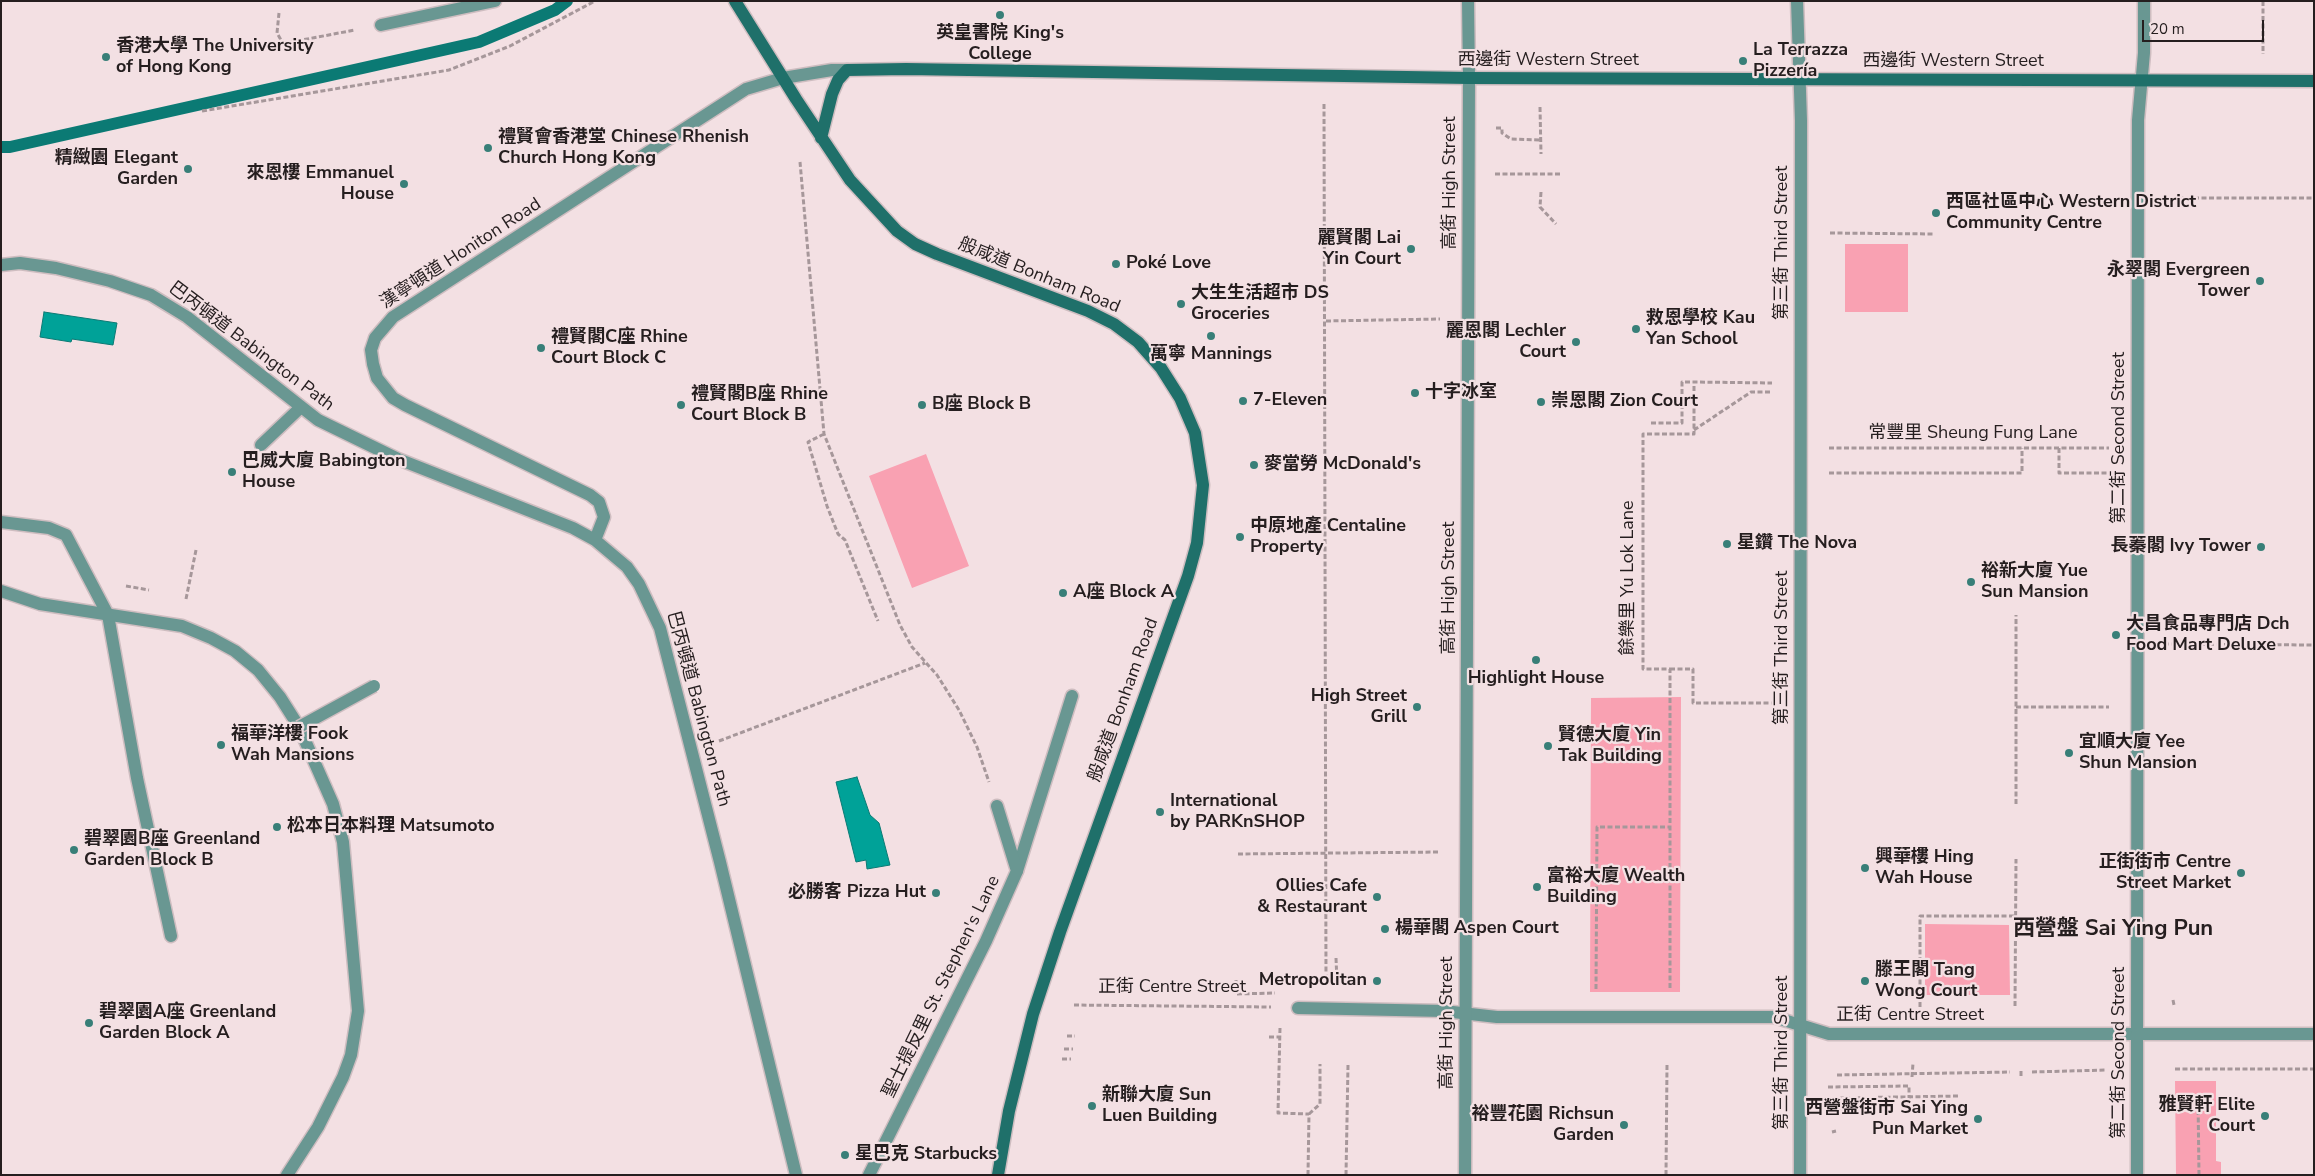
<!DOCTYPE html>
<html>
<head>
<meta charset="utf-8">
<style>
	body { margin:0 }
	#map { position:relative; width:2315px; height:1176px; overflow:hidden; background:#f3e0e3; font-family:"Nunito Sans",sans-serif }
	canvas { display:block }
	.frame { position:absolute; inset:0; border:2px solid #251e1f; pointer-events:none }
	.scale { position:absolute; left:2142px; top:20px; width:122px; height:22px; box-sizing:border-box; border:2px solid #251e1f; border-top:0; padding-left:6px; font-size:15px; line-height:18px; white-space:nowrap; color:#251e1f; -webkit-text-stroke:4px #f3e0e3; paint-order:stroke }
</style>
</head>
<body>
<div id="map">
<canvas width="2315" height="1176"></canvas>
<div class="frame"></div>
<div class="scale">20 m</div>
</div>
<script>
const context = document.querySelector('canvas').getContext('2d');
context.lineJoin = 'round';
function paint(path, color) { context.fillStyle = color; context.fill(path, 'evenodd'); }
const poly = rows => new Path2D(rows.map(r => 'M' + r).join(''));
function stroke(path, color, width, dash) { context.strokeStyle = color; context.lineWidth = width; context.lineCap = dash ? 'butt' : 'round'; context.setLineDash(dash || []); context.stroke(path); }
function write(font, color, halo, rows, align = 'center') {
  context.font = font + ' "Nunito Sans","Noto Sans TC",sans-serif'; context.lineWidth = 4.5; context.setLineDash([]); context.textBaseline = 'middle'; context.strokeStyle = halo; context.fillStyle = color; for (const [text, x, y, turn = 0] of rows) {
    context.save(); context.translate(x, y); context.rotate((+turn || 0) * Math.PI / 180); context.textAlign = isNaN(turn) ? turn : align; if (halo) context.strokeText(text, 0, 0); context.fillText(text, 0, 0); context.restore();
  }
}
const green = poly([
	[1845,244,1908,244,1908,312,1845,312],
	[926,454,969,566,912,588,869,476],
	[1681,697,1680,992,1590,992,1591,698],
	[1925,924,2009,925,2010,995,1925,995],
	[2175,1081,2216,1081,2216,1161,2221,1162,2221,1175,2176,1175]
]);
const water = poly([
	[44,312,117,323,113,345,72,339,71,342,40,337,44,312],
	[857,777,870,815,879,823,890,865,867,869,866,860,856,862,836,782,857,777]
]);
const stream = poly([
	[1,147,10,147,479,42,555,10,567,1]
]);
const path = poly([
	[2263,1,2263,54],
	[279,13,277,33,281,40,286,43,355,30],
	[1324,104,1326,980],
	[1540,107,1541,154],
	[202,111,449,70,510,46,595,1],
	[1496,128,1502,128,1502,133,1511,139,1540,140],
	[800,162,824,434,900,625,912,647,937,675,959,710,977,747,989,782],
	[1495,174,1562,174],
	[1541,192,1540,207,1556,224],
	[2164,198,2314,198],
	[1830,233,1934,234],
	[1326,321,1440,319],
	[1651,423,1682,423,1682,382,1694,382],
	[1694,430,1751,392,1772,392],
	[824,434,808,442,827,506,838,534,845,540,878,621],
	[1829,448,2109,448],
	[2059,448,2059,473,2109,473],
	[1829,473,2022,473,2022,448],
	[126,586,149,590],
	[186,599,196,550],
	[2164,644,2314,645],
	[1670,669,1693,669,1693,703,1772,703],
	[2016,707,2109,707],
	[719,741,925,663],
	[2016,804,2016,615],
	[1238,854,1438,852],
	[1336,958,1337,982],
	[1236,980,1236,994,1275,993],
	[1670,988,1670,669,1643,669,1643,434,1694,434,1694,382,1772,383],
	[1596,989,1597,827,1670,827],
	[2173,1000,2174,1005],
	[1074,1005,1271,1007],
	[2015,1006,2016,859],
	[1920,1007,1920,916,2016,916],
	[1280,1028,1278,1113,1309,1114],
	[1067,1036,1075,1036],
	[1269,1037,1280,1037],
	[1064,1049,1073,1049],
	[1062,1059,1071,1059],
	[2175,1069,2314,1069],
	[2032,1072,2106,1070],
	[1837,1075,2010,1072],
	[2021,1076,2021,1071],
	[1912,1077,1913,1063],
	[1828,1087,1909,1086,1909,1104],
	[2165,1098,2198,1098,2199,1175],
	[1309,1114,1320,1104,1320,1064],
	[1848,1114,1841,1114,1841,1098,1959,1096],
	[1832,1132,1836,1131],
	[1308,1175,1309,1114],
	[1346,1175,1348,1065],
	[1666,1175,1667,1065]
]);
const service = poly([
	[381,25,495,1],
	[261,445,300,408],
	[1,522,49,528,66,535,108,615,137,778,171,936],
	[1017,871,1072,696]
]);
const pedestrian = poly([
	[1298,1008,1444,1011,1497,1017,1774,1017,1829,1034,2137,1034]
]);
const minor = poly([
	[1797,1,1801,121,1800,1175],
	[1,265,20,263,56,268,110,281,151,295,187,317,318,420,398,459,573,528,595,540,627,567,639,584,660,628,720,862,796,1175],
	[595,540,604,517,599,502,590,495,405,405,393,398,377,378,373,364,371,350,375,338,393,317,746,89,783,78],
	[1,591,40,604,182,626,211,638,235,651,258,670,280,697,299,727,333,804,343,842,358,1011,351,1055,343,1077,318,1127,287,1175],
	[2137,1034,2138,120,2144,53,2144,1],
	[869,1175,986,941,1017,871,997,806],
	[1465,1175,1469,78]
]);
const tertiary = poly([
	[1468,1,1469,78],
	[783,78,832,70,847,70],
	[2137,1175,2137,1034,2314,1034]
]);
const secondary = poly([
	[735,1,796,99,850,180,897,231,915,244,937,254,1088,311,1114,324,1138,342,1161,368,1180,398,1195,433,1203,485,1197,543,1188,576,1060,932,1033,1014,1009,1111,998,1175],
	[821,138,832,94,838,80,847,70,906,69,1469,78,2314,81]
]);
const serviceBridge = poly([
	[299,727,374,686]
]);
const markers = [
	[1000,15,5,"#387f78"],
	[106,57,5,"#387f78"],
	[1743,61,5,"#387f78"],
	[488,148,5,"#387f78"],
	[188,169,5,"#387f78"],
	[404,184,5,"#387f78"],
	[1936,213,5,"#387f78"],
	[1411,249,5,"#387f78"],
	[1116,264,5,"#387f78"],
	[2260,281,5,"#387f78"],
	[1181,304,5,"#387f78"],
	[1636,329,5,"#387f78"],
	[1211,336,5,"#387f78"],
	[1576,342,5,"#387f78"],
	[541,348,5,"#387f78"],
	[1415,393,5,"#387f78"],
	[1243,401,5,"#387f78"],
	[1541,402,5,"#387f78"],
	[681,405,5,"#387f78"],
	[922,405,5,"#387f78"],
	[1254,465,5,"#387f78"],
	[232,472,5,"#387f78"],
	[1240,537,5,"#387f78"],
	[1727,544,5,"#387f78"],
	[2261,547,5,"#387f78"],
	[1971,582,5,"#387f78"],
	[1063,593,5,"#387f78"],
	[2116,635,5,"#387f78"],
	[1536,660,5,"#387f78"],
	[1417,707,5,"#387f78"],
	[221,745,5,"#387f78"],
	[1548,746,5,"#387f78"],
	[2069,753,5,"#387f78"],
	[1160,812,5,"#387f78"],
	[277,827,5,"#387f78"],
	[74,850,5,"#387f78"],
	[1865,868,5,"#387f78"],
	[2241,873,5,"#387f78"],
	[1537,887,5,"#387f78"],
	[936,893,5,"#387f78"],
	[1377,897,5,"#387f78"],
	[1385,929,5,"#387f78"],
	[1377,981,5,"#387f78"],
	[1865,981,5,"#387f78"],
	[89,1023,5,"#387f78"],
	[1092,1106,5,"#387f78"],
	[2265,1116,5,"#387f78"],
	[1978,1119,5,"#387f78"],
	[1624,1125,5,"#387f78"],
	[845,1155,5,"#387f78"]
];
const poiNames = [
	["英皇書院 King's",1000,34,"center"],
	["College",1000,55,"center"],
	["香港大學 The University",116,47],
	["of Hong Kong",116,68],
	["La Terrazza",1753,51],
	["Pizzería",1753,72],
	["禮賢會香港堂 Chinese Rhenish",498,138],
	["Church Hong Kong",498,159],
	["精緻園 Elegant",178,159,"right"],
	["Garden",178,180,"right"],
	["來恩樓 Emmanuel",394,174,"right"],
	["House",394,195,"right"],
	["西區社區中心 Western District",1946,203],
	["Community Centre",1946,224],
	["麗賢閣 Lai",1401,239,"right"],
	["Yin Court",1401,260,"right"],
	["Poké Love",1126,264],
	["永翠閣 Evergreen",2250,271,"right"],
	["Tower",2250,292,"right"],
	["大生生活超市 DS",1191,294],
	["Groceries",1191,315],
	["救恩學校 Kau",1646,319],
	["Yan School",1646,340],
	["麗恩閣 Lechler",1566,332,"right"],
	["Court",1566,353,"right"],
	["禮賢閣C座 Rhine",551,338],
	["Court Block C",551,359],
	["萬寧 Mannings",1211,355,"center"],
	["十字冰室",1425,393],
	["禮賢閣B座 Rhine",691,395],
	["Court Block B",691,416],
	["7-Eleven",1253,401],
	["崇恩閣 Zion Court",1551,402],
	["B座 Block B",932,405],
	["巴威大廈 Babington",242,462],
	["House",242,483],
	["麥當勞 McDonald's",1264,465],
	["中原地產 Centaline",1250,527],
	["Property",1250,548],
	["星鑽 The Nova",1737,544],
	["長蓁閣 Ivy Tower",2251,547,"right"],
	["裕新大廈 Yue",1981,572],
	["Sun Mansion",1981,593],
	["A座 Block A",1073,593],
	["大昌食品專門店 Dch",2126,625],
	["Food Mart Deluxe",2126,646],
	["Highlight House",1536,679,"center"],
	["High Street",1407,697,"right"],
	["Grill",1407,718,"right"],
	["福華洋樓 Fook",231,735],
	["Wah Mansions",231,756],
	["賢德大廈 Yin",1558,736],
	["Tak Building",1558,757],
	["宜順大廈 Yee",2079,743],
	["Shun Mansion",2079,764],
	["International",1170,802],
	["by PARKnSHOP",1170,823],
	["松本日本料理 Matsumoto",287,827],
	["碧翠園B座 Greenland",84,840],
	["Garden Block B",84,861],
	["興華樓 Hing",1875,858],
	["Wah House",1875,879],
	["正街街市 Centre",2231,863,"right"],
	["Street Market",2231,884,"right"],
	["富裕大廈 Wealth",1547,877],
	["Building",1547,898],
	["Ollies Cafe",1367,887,"right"],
	["& Restaurant",1367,908,"right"],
	["必勝客 Pizza Hut",926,893,"right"],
	["楊華閣 Aspen Court",1395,929],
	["滕王閣 Tang",1875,971],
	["Wong Court",1875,992],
	["Metropolitan",1367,981,"right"],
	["碧翠園A座 Greenland",99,1013],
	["Garden Block A",99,1034],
	["新聯大廈 Sun",1102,1096],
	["Luen Building",1102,1117],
	["雅賢軒 Elite",2255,1106,"right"],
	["Court",2255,1127,"right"],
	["西營盤街市 Sai Ying",1968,1109,"right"],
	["Pun Market",1968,1130,"right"],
	["裕豐花園 Richsun",1614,1115,"right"],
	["Garden",1614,1136,"right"],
	["星巴克 Starbucks",855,1155]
];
const streetNames = [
	["西邊街 Western Street",1548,61],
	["西邊街 Western Street",1953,62],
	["高街 High Street",1451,183,-90],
	["第三街 Third Street",1783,243,-90],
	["漢寧頓道 Honiton Road",461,254,-33],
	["般咸道 Bonham Road",1039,276,22],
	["巴丙頓道 Babington Path",251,347,37],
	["常豐里 Sheung Fung Lane",1973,434],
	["第二街 Second Street",2120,438,-90],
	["餘樂里 Yu Lok Lane",1629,578,-90],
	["高街 High Street",1450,588,-90],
	["第三街 Third Street",1783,648,-90],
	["般咸道 Bonham Road",1124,700,-70],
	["巴丙頓道 Babington Path",698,709,75],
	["聖士提反里 St. Stephen's Lane",942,987,-64],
	["正街 Centre Street",1172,988],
	["正街 Centre Street",1910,1016],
	["高街 High Street",1448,1023,-90],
	["第三街 Third Street",1783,1053,-90],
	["第二街 Second Street",2120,1053,-90]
];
const districtNames = [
	["西營盤 Sai Ying Pun",2113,930]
];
paint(green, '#f9a1b2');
paint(water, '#00a298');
stroke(water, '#0b7a74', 1);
stroke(stream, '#0b7a74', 12);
stroke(service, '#cebdc0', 15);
stroke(pedestrian, '#cebdc0', 15);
stroke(minor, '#cebdc0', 15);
stroke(tertiary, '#cebdc0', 15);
stroke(secondary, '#cebdc0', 15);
stroke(path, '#a6979a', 3, [5, 2.5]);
stroke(service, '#699792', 12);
stroke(pedestrian, '#699792', 12);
stroke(minor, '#699792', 12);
stroke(tertiary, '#699792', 12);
stroke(secondary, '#1f706a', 12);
stroke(serviceBridge, '#cebdc0', 15, []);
stroke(serviceBridge, '#699792', 12);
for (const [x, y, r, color] of markers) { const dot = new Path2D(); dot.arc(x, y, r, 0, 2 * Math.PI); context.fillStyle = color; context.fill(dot); stroke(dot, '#f3e0e3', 2); }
write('bold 18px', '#251e1f', '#f3e0e3', poiNames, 'left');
write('18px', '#251e1f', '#f3e0e3', streetNames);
write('bold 22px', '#251e1f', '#f3e0e3', districtNames);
</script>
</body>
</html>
